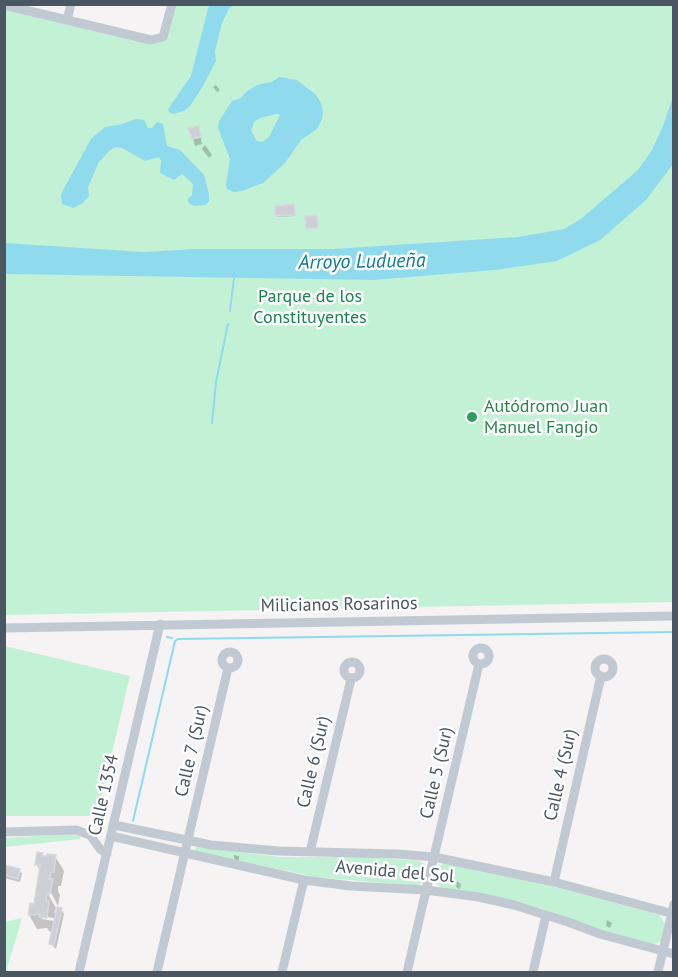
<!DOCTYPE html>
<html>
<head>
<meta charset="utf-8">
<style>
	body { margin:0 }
	#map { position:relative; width:678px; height:977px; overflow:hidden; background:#f5f3f3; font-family:"PT Sans",sans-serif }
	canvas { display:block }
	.frame { position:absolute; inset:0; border:6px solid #4a5661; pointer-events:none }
</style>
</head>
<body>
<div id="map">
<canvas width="678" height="977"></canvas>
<div class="frame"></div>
</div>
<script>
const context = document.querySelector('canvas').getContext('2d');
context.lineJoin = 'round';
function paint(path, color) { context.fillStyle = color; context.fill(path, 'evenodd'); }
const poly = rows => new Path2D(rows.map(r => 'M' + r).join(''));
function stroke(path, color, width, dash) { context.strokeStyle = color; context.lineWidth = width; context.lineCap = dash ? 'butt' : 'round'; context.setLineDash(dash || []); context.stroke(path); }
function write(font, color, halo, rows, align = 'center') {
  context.font = font + ' "PT Sans",sans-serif'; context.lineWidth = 5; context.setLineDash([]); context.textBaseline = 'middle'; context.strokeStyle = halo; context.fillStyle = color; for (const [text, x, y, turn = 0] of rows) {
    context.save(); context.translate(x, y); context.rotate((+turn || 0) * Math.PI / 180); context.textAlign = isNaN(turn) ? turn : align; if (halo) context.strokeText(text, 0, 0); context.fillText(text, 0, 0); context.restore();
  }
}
const green = poly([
	[5,5,158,39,172,5,673,5,673,602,5,615],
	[5,646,130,676,97,816,5,816],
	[67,834,80,836,80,839,5,847,5,838],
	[197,847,280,857,371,857,419,861,425,864,425,878,423,883,416,886,316,877,196,852,194,850],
	[443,864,460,865,563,889,660,915,665,925,662,941,651,945,617,936,543,909,493,896,441,888,436,883,434,876,438,866],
	[22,918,6,972,5,972,5,922]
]);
const water = poly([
	[209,5,235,5,229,8,222,23,215,51,216,61,203,86,190,106,184,111,173,114,169,112,168,109,191,76],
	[279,77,297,80,315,94,320,101,323,111,322,119,317,129,301,140,285,163,263,183,242,191,234,192,227,189,226,185,230,159,218,128,219,121,232,101,241,98,246,92,257,85,272,82],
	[277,114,280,115,269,137,262,142,257,141,251,131,254,122,260,118],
	[673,97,673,164,646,200,600,240,557,261,495,270,374,280,5,274,5,243,143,252,195,249,333,249,518,237,564,229,581,219,638,170,652,150,663,126],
	[136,119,144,120,148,128,152,128,157,122,163,124,167,146,180,150,204,175,209,194,209,201,206,205,194,206,190,204,187,200,192,195,193,184,182,174,174,180,160,173,161,161,159,157,145,161,122,148,116,147,110,150,99,162,88,187,89,196,83,203,73,208,62,204,61,195,63,190,91,139,105,127,122,124]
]);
const shadow = poly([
	[216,85,220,90,217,92,213,87],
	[199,129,202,144,195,146,192,134],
	[205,145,212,155,209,158,202,149],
	[294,208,295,216,278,217,277,216],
	[42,854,44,857,55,856,64,871,61,886,58,886,58,891,60,895,58,906,48,887,45,889,56,908,54,912,57,917,61,909,64,914,56,949,51,944,53,932,49,931,47,928,37,929,29,915,35,906,40,871,37,865],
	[42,916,54,918,54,921,42,919],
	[234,855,239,856,239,861,234,859],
	[4,866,19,870,22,874,20,882,4,878],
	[457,881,461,884,460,889,456,887],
	[607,920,612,923,610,928,606,926]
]);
const stream = poly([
	[230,311,234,278],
	[212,423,216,382,228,324],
	[167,637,172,638],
	[133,821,175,641,178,639,674,632]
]);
const building = poly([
	[199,126,201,137,192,139,188,128,199,126],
	[294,204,295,215,275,216,275,206,294,204],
	[317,215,318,228,306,228,305,216,317,215],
	[37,852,43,853,42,856,47,856,47,854,56,855,54,872,51,872,49,879,53,879,50,894,47,894,46,900,49,901,47,918,39,917,40,914,28,915,30,903,34,904,40,865,35,865,37,852],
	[4,865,20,869,18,879,4,875,4,865],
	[57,907,62,908,54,945,49,944,57,907]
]);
const street = poly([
	[4,5,151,40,163,37,172,4],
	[67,20,71,4],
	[4,628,674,616],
	'473 656a8 8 0 1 1 16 0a8 8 0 1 1-16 0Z',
	'222 660a8 8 0 1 1 16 0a8 8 0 1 1-16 0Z',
	'595 668a9 9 0 1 1 18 0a9 9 0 1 1-18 0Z',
	'344 670a8 8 0 1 1 16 0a8 8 0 1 1-16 0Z',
	[114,825,211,845,278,851,397,854,434,857,554,882,674,914],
	[4,832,76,830,90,835,100,849,107,854],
	[111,836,304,880,351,886,426,890,479,897,514,905,568,922,600,934,674,954],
	[310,852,351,679],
	[554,882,601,676],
	[79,972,160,624],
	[157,972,228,668],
	[282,972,304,880],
	[407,972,479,664],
	[533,972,546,915],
	[658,972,674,904]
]);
const markers = [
	[472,417,6,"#2e9e5b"]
];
const parkNames = [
	["Parque de los",310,297],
	["Constituyentes",310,318]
];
const leisureNames = [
	["Autódromo Juan",484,407],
	["Manuel Fangio",484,428]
];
const streetNames = [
	["Milicianos Rosarinos",339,605,-1],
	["Calle 7 (Sur)",192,751,-77],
	["Calle 6 (Sur)",314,762,-77],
	["Calle 5 (Sur)",437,773,-77],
	["Calle 4 (Sur)",561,775,-77],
	["Calle 1354",104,795,-77],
	["Avenida del Sol",395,872,5]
];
const waterNames = [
	["Arroyo Ludueña",362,262,-1]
];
paint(green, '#c3f1d5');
paint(water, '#90daee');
paint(shadow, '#0003');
stroke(stream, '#90daee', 2);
paint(building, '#cdcfd5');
stroke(building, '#d7d9de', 1.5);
stroke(street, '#c1cad2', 9);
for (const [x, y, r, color] of markers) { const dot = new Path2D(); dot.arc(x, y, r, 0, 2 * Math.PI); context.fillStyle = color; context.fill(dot); stroke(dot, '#fff', 2); }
write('18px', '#17864f', '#fff', parkNames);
write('18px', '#27864d', '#fff', leisureNames, 'left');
write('18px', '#4a5661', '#fff', streetNames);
write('italic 20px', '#0c7c9b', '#fff', waterNames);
</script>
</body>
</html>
